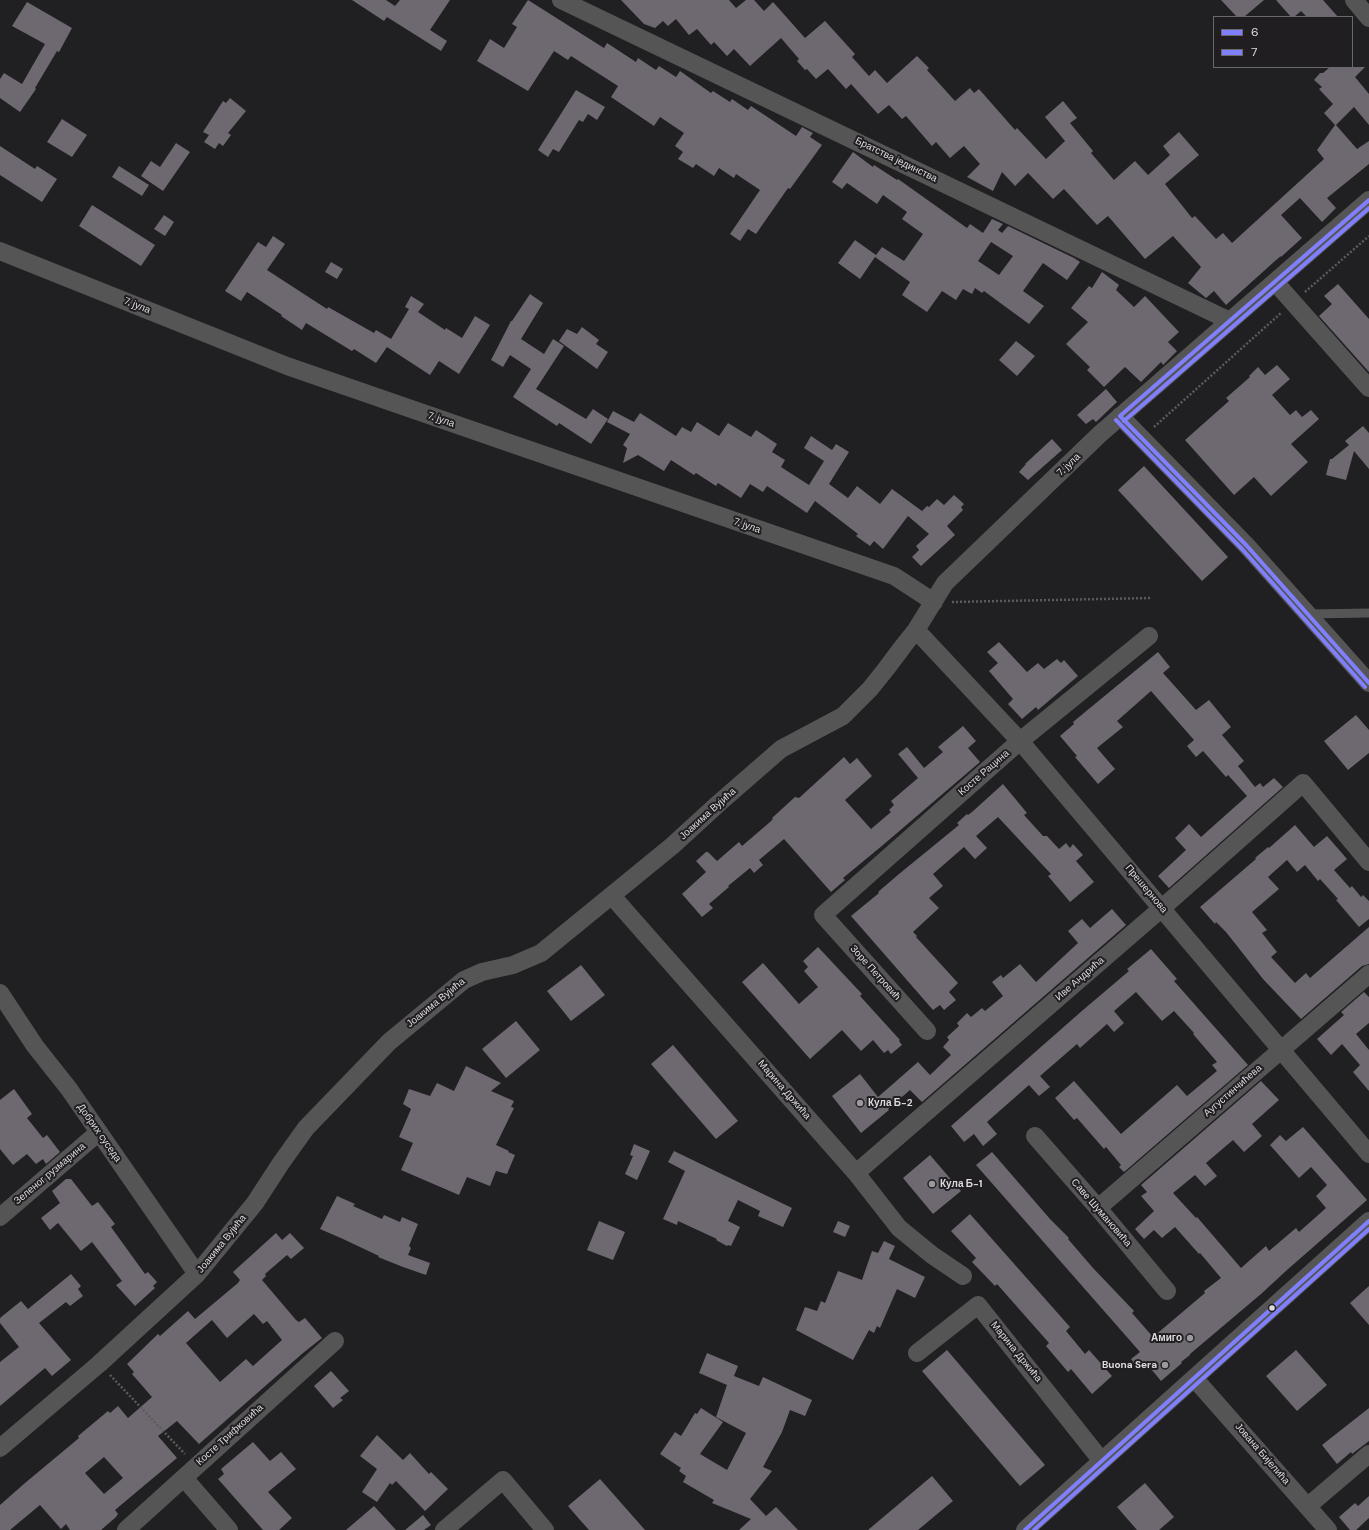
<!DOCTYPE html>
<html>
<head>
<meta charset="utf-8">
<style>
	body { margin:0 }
	#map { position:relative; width:1369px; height:1530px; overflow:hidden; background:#201f21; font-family:"DM Sans",sans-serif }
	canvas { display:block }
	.legend { position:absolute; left:1213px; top:16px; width:140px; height:52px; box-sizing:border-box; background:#211e22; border:1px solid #6c696d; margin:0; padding:5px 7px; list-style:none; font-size:12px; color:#dddade }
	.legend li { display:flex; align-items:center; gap:8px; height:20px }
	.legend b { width:20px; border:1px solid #6c696d }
</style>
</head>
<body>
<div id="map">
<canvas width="1369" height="1530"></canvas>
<ul class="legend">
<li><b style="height:5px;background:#8080ff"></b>6</li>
<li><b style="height:5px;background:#8080ff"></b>7</li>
</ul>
</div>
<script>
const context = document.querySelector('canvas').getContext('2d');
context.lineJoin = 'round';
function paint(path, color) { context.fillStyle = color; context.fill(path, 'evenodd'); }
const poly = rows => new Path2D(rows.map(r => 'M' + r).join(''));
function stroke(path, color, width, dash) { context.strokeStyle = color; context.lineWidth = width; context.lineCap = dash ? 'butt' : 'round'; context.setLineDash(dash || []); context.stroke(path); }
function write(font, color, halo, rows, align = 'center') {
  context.font = font + ' "DM Sans",sans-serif'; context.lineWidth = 4; context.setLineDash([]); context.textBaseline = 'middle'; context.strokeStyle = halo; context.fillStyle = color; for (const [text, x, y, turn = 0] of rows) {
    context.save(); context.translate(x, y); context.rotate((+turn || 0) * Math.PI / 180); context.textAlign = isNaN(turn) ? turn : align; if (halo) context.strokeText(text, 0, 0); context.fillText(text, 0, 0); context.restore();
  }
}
const building = poly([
	[352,0,386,0,395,6,400,0,450,0,430,30,447,41,441,51,387,17,384,21],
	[528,0,604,48,607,43,636,62,638,58,656,70,659,66,676,77,680,71,711,93,713,91,730,102,732,99,748,110,751,106,796,136,802,127,813,133,810,137,822,145,790,189,788,188,756,234,748,229,740,241,730,234,760,190,736,174,734,178,719,168,714,176,696,164,693,168,678,159,683,152,675,146,684,133,660,117,654,126,611,97,618,86,571,56,568,60,554,51,528,91,477,61,490,39,504,48,517,27,512,24],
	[621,0,729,0,736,8,746,0,754,0,764,11,773,2,805,38,825,21,855,54,852,57,869,76,875,70,887,83,917,56,929,68,927,70,955,101,970,88,974,93,979,89,1015,130,1017,128,1046,159,1065,141,1045,117,1063,101,1077,118,1070,123,1093,151,1091,153,1114,180,1135,161,1148,175,1170,155,1163,146,1179,132,1199,155,1165,184,1192,218,1195,216,1216,239,1223,233,1232,243,1324,159,1317,150,1335,125,1324,113,1333,104,1319,89,1322,87,1314,80,1320,73,1323,73,1330,67,1365,67,1355,77,1369,94,1369,125,1354,107,1336,125,1357,149,1369,141,1369,164,1327,198,1336,208,1322,222,1300,198,1281,215,1302,238,1281,257,1281,256,1275,261,1226,305,1214,291,1206,298,1188,283,1201,267,1173,236,1145,259,1108,216,1097,225,1064,189,1053,199,1028,173,1015,186,1002,172,993,191,967,177,980,164,964,146,950,158,936,142,932,146,906,116,902,119,889,105,878,114,851,84,846,89,828,69,816,79,807,69,805,70,797,61,799,59,781,38,750,66,734,49,727,56,714,42,711,45,697,29,689,35,676,19,668,26,663,21,655,28,644,24],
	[1221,0,1264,0,1244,17,1237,17],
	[1276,0,1323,0,1338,17,1307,17,1301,11,1294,17,1291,17],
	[27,2,72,28,59,52,57,51,35,88,36,89,20,112,0,98,0,79,4,73,22,84,45,44,12,26],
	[576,90,605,107,597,120,588,114,583,122,579,120,559,152,553,149,548,157,538,150],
	[230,98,246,111,228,133,231,135,223,146,219,143,215,149,204,142,209,135,203,132,223,101,226,103],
	[62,119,87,135,72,157,47,142],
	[176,143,190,152,163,191,141,176,151,161,160,167],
	[0,146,35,169,37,166,57,179,42,202,0,175],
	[853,152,873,167,874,165,897,180,898,179,967,228,970,224,983,233,992,219,1003,224,998,230,1002,233,1008,226,1074,258,1080,262,1067,280,1043,263,1023,291,1044,306,1029,324,984,291,982,293,975,288,972,294,963,289,956,300,942,291,927,312,902,295,910,282,875,257,860,279,838,263,855,240,876,255,882,247,904,261,923,234,902,219,907,212,883,195,877,204,847,183,842,189,832,182],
	[991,242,1013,256,999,275,978,261],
	[119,166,149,185,142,196,112,177],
	[92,205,155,245,141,266,79,226],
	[164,215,174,222,165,236,154,229],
	[273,236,285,244,267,270,327,309,328,307,374,333,376,330,391,339,409,309,405,307,411,296,424,304,418,312,445,330,446,328,462,338,475,316,490,325,459,374,439,361,430,375,387,347,376,363,354,349,352,351,306,323,302,330,281,316,282,315,247,292,241,301,225,291,258,242,266,247],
	[331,262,343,269,337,279,325,272],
	[1102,272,1119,285,1116,290,1134,307,1145,296,1179,332,1168,342,1177,351,1163,365,1161,362,1141,382,1125,367,1104,387,1087,370,1090,367,1066,344,1088,322,1071,308,1089,286,1092,288],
	[1338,284,1369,319,1369,372,1319,316,1332,304,1324,296],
	[530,294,543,303,521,339,544,354,553,339,564,346,536,389,586,419,593,409,608,419,591,444,559,423,557,426,513,397,531,369,510,355,503,367,491,360,511,321,512,321],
	[582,327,599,340,596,344,608,352,597,369,559,341,567,329,577,334],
	[1016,341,1035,356,1017,376,999,360],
	[1277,365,1290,379,1272,395,1290,415,1296,410,1302,417,1311,410,1319,419,1291,444,1308,462,1271,496,1254,477,1234,495,1185,440,1229,401,1226,398,1250,377,1249,376,1258,367,1265,375],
	[1106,389,1117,402,1096,422,1093,419,1086,424,1077,415],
	[613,411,634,422,640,413,676,436,682,427,691,432,697,422,719,436,728,423,751,437,756,430,777,444,772,452,785,460,781,467,809,485,824,461,804,448,811,436,832,450,836,444,849,452,829,484,848,498,857,486,880,504,892,489,922,511,927,506,929,507,937,499,944,505,954,495,964,504,961,507,963,510,947,526,955,535,921,566,912,557,919,550,916,546,929,534,908,516,883,549,874,541,870,546,856,536,858,534,815,501,807,513,767,486,763,492,750,484,741,498,718,483,716,486,696,473,694,475,671,460,664,471,638,455,623,463,627,448,623,445,630,434,607,422],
	[1363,426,1369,433,1369,469,1354,451,1346,480,1326,475,1330,459,1332,459,1349,445,1345,441],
	[1052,439,1062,450,1028,480,1019,472,1026,464,1025,464],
	[1144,466,1228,557,1202,581,1118,490],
	[999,642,1027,672,1038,663,1044,669,1057,659,1061,663,1064,660,1078,676,1038,710,1036,707,1022,719,1008,704,1013,699,989,671,998,663,987,652],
	[1158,652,1170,667,1163,673,1196,710,1209,700,1231,727,1222,735,1244,761,1238,766,1255,787,1260,783,1263,787,1274,778,1283,787,1169,888,1158,876,1186,850,1175,838,1189,824,1201,837,1247,796,1228,775,1226,777,1203,751,1196,757,1187,746,1194,740,1151,691,1117,721,1123,727,1097,748,1115,769,1098,784,1075,757,1077,756,1060,736,1074,724,1073,722],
	[1356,715,1369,730,1369,753,1348,770,1324,741],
	[963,726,976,741,968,748,980,762,883,845,843,878,845,880,831,892,784,839,759,860,763,865,754,873,750,868,728,886,729,887,709,904,713,908,702,917,682,894,706,872,696,861,706,852,708,852,717,861,739,842,742,846,770,822,773,819,772,818,795,797,799,798,844,757,850,764,857,758,872,776,845,800,871,829,891,812,889,810,894,805,891,801,918,778,898,754,907,747,924,768,943,752,938,747],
	[1003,784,1027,813,1024,815,1043,836,1047,836,1059,849,1066,843,1070,848,1073,844,1083,855,1076,861,1094,882,1070,902,1048,876,1051,874,998,817,976,836,987,848,975,859,964,847,933,874,943,886,929,898,939,908,913,932,917,936,916,937,958,983,949,992,956,1000,944,1010,940,1005,933,1010,851,916,879,893,878,892,899,874,959,825,957,823,967,814,968,815,972,812],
	[1295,825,1314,847,1327,836,1347,859,1334,870,1350,888,1352,886,1361,897,1363,895,1369,901,1369,919,1359,927,1336,900,1338,899,1320,879,1318,881,1305,865,1297,872,1287,860,1268,877,1279,889,1252,912,1267,930,1262,933,1277,952,1271,957,1295,983,1306,973,1310,978,1369,927,1369,964,1362,966,1301,1019,1263,979,1226,932,1216,922,1215,924,1200,907,1256,859,1255,858,1268,847,1269,848],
	[1112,909,1126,925,922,1102,910,1090,888,1109,889,1110,861,1133,832,1096,860,1074,878,1097,918,1062,930,1075,951,1055,943,1047,949,1040,947,1037,959,1026,957,1023,967,1013,971,1017,982,1008,985,1011,1003,996,992,982,1001,975,1003,978,1020,964,1036,982,1078,943,1068,931,1082,919,1090,928],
	[818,947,862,994,860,996,900,1040,899,1041,902,1045,891,1054,888,1050,884,1053,873,1040,861,1051,842,1030,810,1059,742,982,763,963,799,1004,818,987,804,971,808,967,803,961],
	[1151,949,1177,979,1174,981,1248,1065,1124,1172,1119,1167,1121,1165,1106,1147,1104,1149,1077,1118,1074,1120,1055,1098,1074,1081,1121,1134,1177,1085,1187,1096,1217,1071,1212,1065,1217,1062,1193,1034,1194,1033,1174,1011,1162,1021,1136,992,1114,1011,1124,1023,1114,1032,1107,1024,1080,1048,1077,1044,1040,1076,1050,1087,1039,1096,1029,1085,987,1122,997,1134,983,1146,974,1134,964,1142,951,1126,1083,1010,1129,971,1127,969],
	[581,965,605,995,571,1021,547,991],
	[1364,992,1369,997,1369,1023,1356,1034,1369,1050,1369,1091,1353,1072,1360,1065,1342,1044,1331,1055,1317,1039,1344,1015,1341,1012],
	[516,1021,540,1050,506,1078,482,1049],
	[673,1045,738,1121,716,1139,651,1064],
	[466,1066,501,1083,491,1091,514,1101,511,1107,514,1108,496,1145,509,1151,508,1152,515,1155,507,1174,496,1171,490,1186,467,1177,459,1195,401,1170,413,1143,399,1137,411,1109,403,1104,409,1089,430,1096,437,1083,454,1091],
	[1261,1081,1279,1100,1252,1124,1262,1136,1244,1152,1233,1140,1206,1163,1217,1176,1205,1186,1195,1175,1173,1193,1196,1218,1197,1217,1241,1268,1266,1246,1269,1251,1296,1228,1299,1232,1326,1208,1316,1196,1327,1185,1311,1167,1299,1178,1270,1145,1280,1135,1286,1141,1303,1127,1367,1200,1287,1270,1261,1294,1190,1354,1190,1355,1181,1362,1182,1363,1161,1381,1147,1364,1139,1370,1131,1359,1140,1352,976,1165,992,1152,1050,1219,1069,1238,1068,1239,1093,1268,1134,1311,1132,1313,1153,1337,1205,1293,1204,1291,1221,1278,1200,1253,1199,1254,1175,1227,1162,1238,1154,1230,1144,1239,1135,1229,1154,1211,1141,1196,1147,1192,1141,1185],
	[14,1089,32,1114,27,1118,43,1138,47,1135,60,1152,46,1164,43,1159,36,1164,27,1154,13,1165,0,1149,0,1100],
	[634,1144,650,1151,637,1180,625,1174,633,1156,630,1155],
	[674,1151,792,1208,783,1227,758,1216,760,1211,738,1200,728,1221,740,1227,731,1246,728,1245,727,1246,716,1240,717,1239,678,1221,677,1225,663,1219,685,1171,668,1162],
	[930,1155,961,1191,933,1214,903,1178],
	[66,1179,71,1179,92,1206,98,1202,115,1224,111,1227,145,1274,148,1272,157,1282,153,1286,155,1288,135,1306,116,1285,122,1281,92,1242,81,1251,58,1223,50,1230,41,1218,60,1203,52,1191],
	[337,1196,355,1204,353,1206,382,1219,384,1215,400,1222,402,1217,418,1224,409,1246,411,1248,408,1255,430,1263,426,1275,403,1267,378,1257,379,1256,343,1239,320,1229],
	[970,1214,1070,1327,1066,1331,1085,1354,1089,1350,1112,1376,1092,1394,1071,1369,1068,1372,1046,1346,1049,1343,997,1284,995,1286,972,1262,976,1258,951,1231],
	[599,1221,625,1232,613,1260,587,1250],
	[838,1221,850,1226,845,1237,833,1232],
	[276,1233,282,1240,290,1233,304,1248,291,1259,287,1255,265,1274,266,1276,262,1280,296,1320,299,1322,305,1318,322,1338,303,1353,199,1444,177,1421,158,1436,177,1458,115,1510,118,1514,116,1517,101,1530,70,1530,66,1524,61,1529,40,1505,10,1530,0,1530,0,1505,25,1483,79,1438,78,1436,108,1411,110,1413,118,1406,128,1418,152,1397,132,1374,134,1372,127,1364,158,1334,160,1336,188,1311,195,1319,238,1283,240,1280,233,1272],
	[254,1314,263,1324,267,1321,282,1340,253,1366,246,1359,220,1382,186,1343,212,1320,227,1338],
	[104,1457,123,1478,104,1494,85,1473],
	[884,1241,895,1246,889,1259,925,1277,915,1298,897,1289,880,1328,877,1326,874,1333,869,1330,853,1360,796,1330,805,1307,817,1311,821,1301,825,1303,838,1271,862,1280,872,1251,878,1253],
	[71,1274,81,1286,78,1289,83,1296,70,1306,66,1302,39,1323,71,1360,52,1376,45,1368,0,1406,0,1362,19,1347,0,1323,0,1318,21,1301,28,1309],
	[1369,1286,1369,1325,1350,1303],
	[947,1350,1045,1465,1020,1486,922,1371],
	[1296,1350,1327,1385,1297,1411,1266,1376],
	[707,1353,738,1366,734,1376,759,1386,763,1377,812,1400,805,1416,790,1410,782,1432,763,1467,772,1471,750,1499,766,1516,776,1507,798,1530,739,1530,751,1519,712,1503,714,1500,683,1482,686,1476,679,1471,681,1468,660,1454,675,1432,681,1436,695,1413,697,1414,701,1408,723,1422,700,1454,727,1470,746,1433,716,1417,727,1385,699,1373],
	[331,1371,349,1391,340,1398,343,1400,333,1408,314,1386],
	[1369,1408,1369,1441,1352,1454,1351,1452,1337,1464,1322,1445],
	[377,1435,403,1460,410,1453,429,1474,431,1472,448,1489,425,1511,396,1481,392,1485,390,1483,377,1502,362,1492,377,1469,360,1456],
	[253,1442,270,1461,281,1452,296,1469,268,1492,292,1518,279,1530,263,1530,218,1479,224,1474,221,1469],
	[932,1476,953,1501,942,1510,918,1530,868,1530],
	[600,1479,645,1530,589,1530,580,1520,568,1506],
	[1145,1483,1174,1517,1159,1530,1137,1530,1117,1507],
	[1369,1496,1369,1518,1356,1530,1350,1530,1339,1517,1355,1503,1358,1506],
	[374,1506,396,1530,346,1530],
	[423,1515,431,1525,424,1530,405,1530]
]);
const path = poly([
	[1305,292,1369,236],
	[1154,427,1281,313],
	[952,602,1152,598],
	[110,1375,185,1454]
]);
const service = poly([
	[1309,614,1369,613]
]);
const minor = poly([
	[561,0,1230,321],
	[1354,0,1369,18],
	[0,251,287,366,894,576,934,602],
	[1275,282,1369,388],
	[1120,416,1247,546,1369,683],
	[916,630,1020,741,1369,1154],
	[612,896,856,1173,899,1228,932,1255,963,1276],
	[0,993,35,1046,69,1089,197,1274],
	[927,1031,823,915,1020,741,1149,636],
	[1035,1136,1098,1208,1167,1291],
	[856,1173,1162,908,1303,783,1369,862],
	[1098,1208,1369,974],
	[0,1217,99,1132],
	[917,1353,978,1305,1101,1460],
	[1194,1378,1328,1530],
	[0,1448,99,1364,197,1274,255,1203,281,1163,306,1128,389,1042,464,980,482,972,513,965,541,953,672,846,719,803,781,749,843,716,870,689,886,669,904,645,916,630,945,583,1100,434,1369,200],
	[184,1478,229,1530],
	[1308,1506,1369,1454],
	[126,1530,335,1341],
	[444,1530,503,1480,545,1530],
	[1025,1530,1369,1221]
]);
const bus1 = poly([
	[1120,416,1247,546,1369,683],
	[1120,416,1369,200],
	[1025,1530,1369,1221]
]);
const bus2 = poly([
	[1116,420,1243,550,1365,687],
	[1124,421,1369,208],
	[1034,1530,1369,1229]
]);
const markers = [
	[860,1103,4,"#9b999c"],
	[932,1184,4,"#9b999c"],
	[1272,1308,3.5,"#dddade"],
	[1190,1338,4,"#9b999c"],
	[1165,1365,4,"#9b999c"]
];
const streetNames = [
	["Братства јединства",896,160,26],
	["7. јула",137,306,22],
	["7. јула",441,420,19],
	["7. јула",1069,465,-44],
	["7. јула",747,526,19],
	["Косте Рацина",984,773,-41],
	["Јоакима Вујића",708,814,-42],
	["Прешернова",1146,889,50],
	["Зоре Петровић",875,973,48],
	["Иве Андрића",1080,979,-41],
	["Јоакима Вујића",436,1003,-39],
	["Марина Држића",784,1090,49],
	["Аугустинчићева",1233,1091,-41],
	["Добрих суседа",99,1133,55],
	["Зеленог рузмарина",50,1174,-40],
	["Саве Шумановића",1101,1213,49],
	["Јоакима Вујића",222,1244,-51],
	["Марина Држића",1016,1352,51],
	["Косте Трифковића",230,1435,-42],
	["Јована Бијелића",1262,1454,49]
];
const poiNames = [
	["Кула Б-2",868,1103],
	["Кула Б-1",940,1184],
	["Амиго",1182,1338,"right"],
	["Buona Sera",1157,1365,"right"]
];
paint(building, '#6e6971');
stroke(path, '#5c5b5c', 2.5, [2, 2]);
stroke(service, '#565555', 9);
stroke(minor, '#565555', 18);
stroke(bus1, '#8080ff', 4);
stroke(bus2, '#8080ff', 4);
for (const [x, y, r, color] of markers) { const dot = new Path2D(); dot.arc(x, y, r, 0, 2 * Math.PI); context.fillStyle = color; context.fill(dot); stroke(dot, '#211e22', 1.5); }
write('10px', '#dddade', '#211e22', streetNames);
write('bold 10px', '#dddade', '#211e22', poiNames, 'left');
</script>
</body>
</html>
